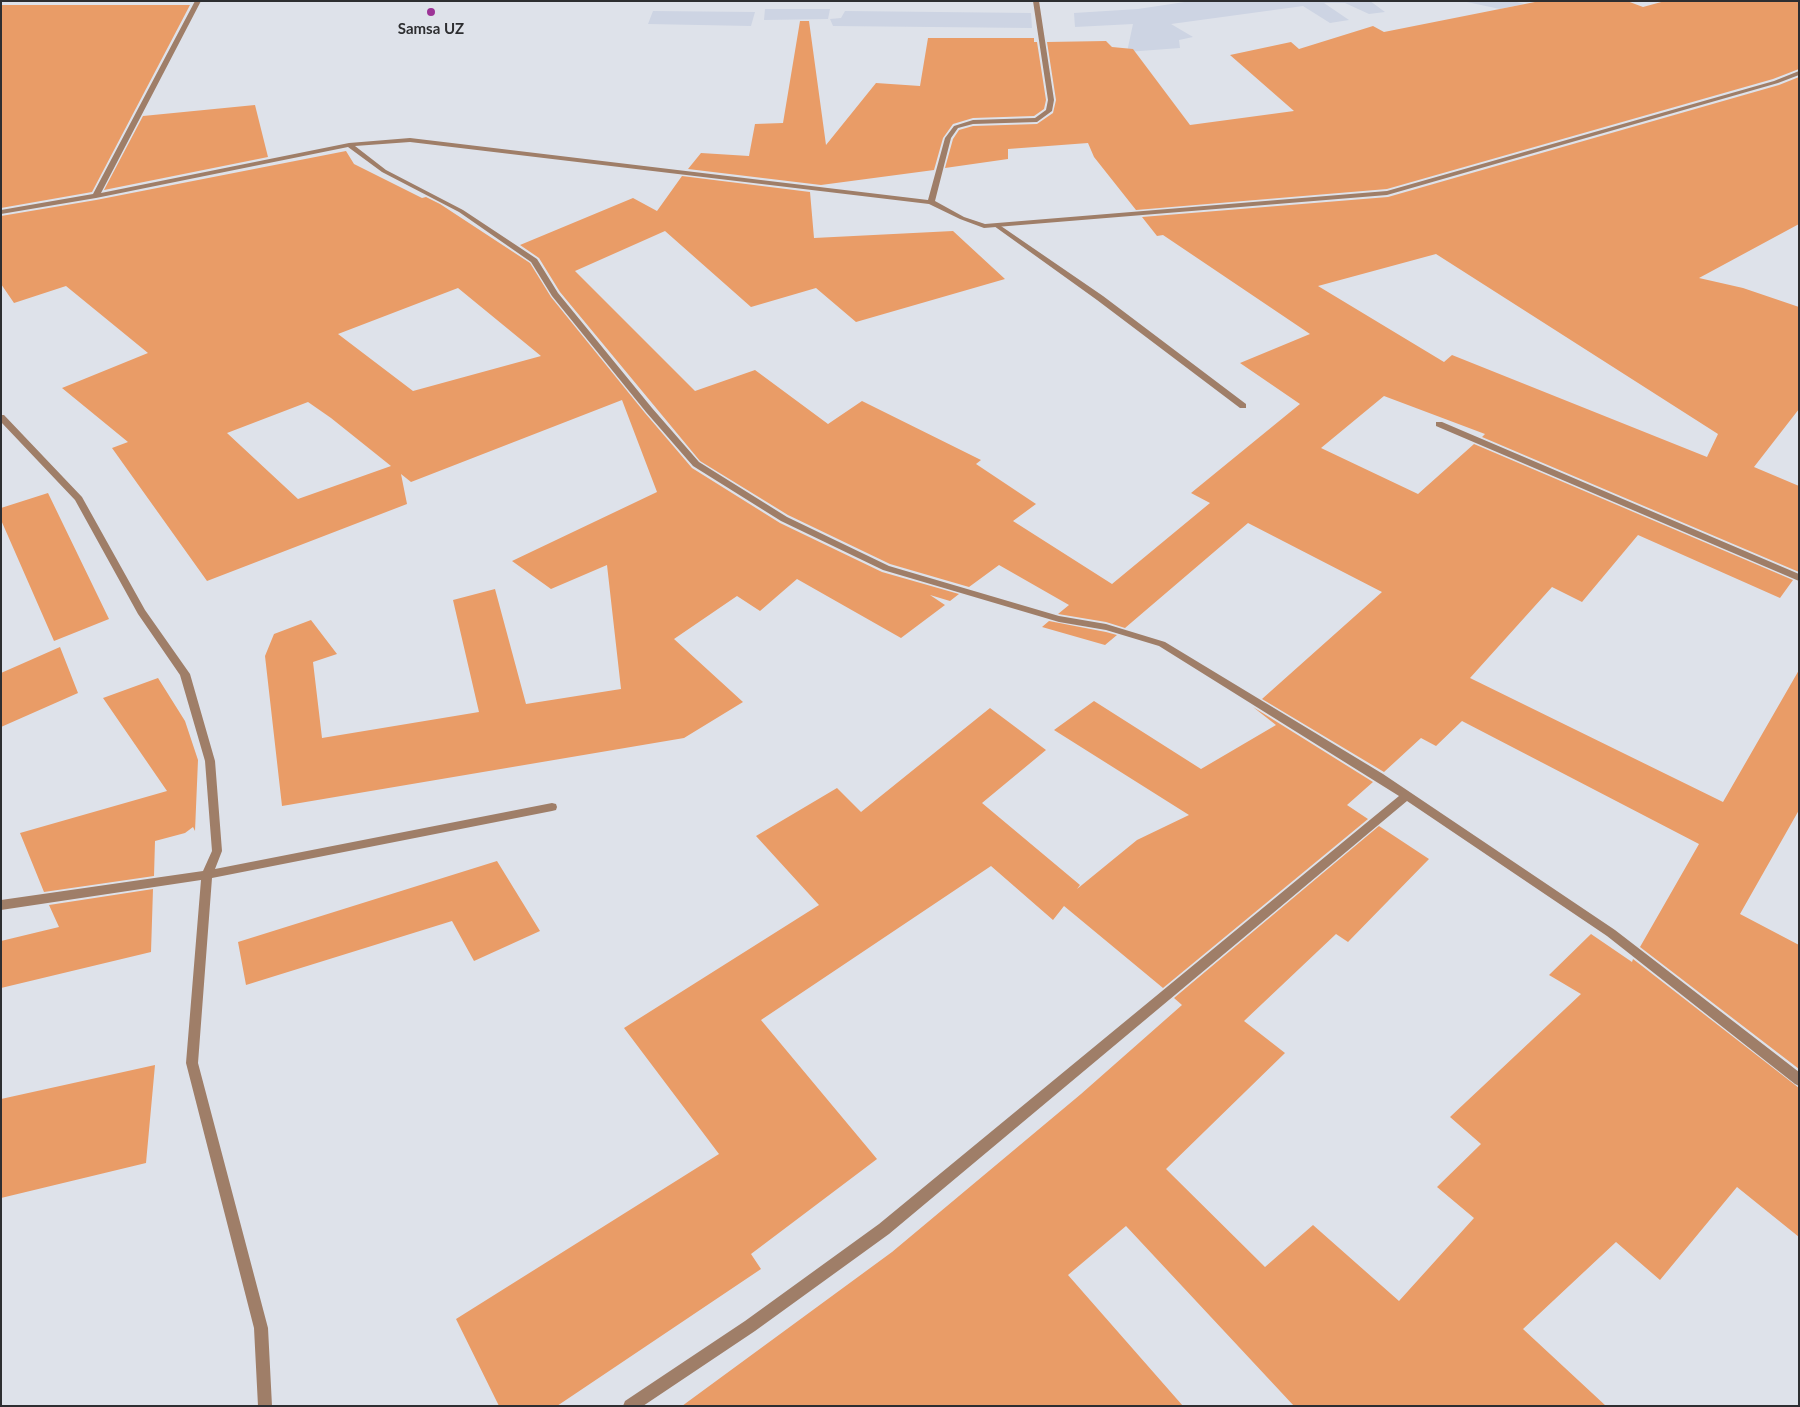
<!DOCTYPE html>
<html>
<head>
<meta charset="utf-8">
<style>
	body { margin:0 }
	#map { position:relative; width:1800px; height:1407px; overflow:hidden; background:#dee2ea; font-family:Lato,sans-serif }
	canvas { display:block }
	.frame { position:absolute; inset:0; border:2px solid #2d2e31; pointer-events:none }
</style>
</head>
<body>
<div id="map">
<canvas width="1800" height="1407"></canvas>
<div class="frame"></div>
</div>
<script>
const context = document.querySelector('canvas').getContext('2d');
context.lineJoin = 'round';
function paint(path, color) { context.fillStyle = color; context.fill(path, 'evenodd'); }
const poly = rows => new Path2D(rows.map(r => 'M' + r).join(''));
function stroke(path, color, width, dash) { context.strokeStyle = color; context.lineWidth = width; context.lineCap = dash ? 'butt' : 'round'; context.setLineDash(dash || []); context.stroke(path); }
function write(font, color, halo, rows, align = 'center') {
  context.font = font + ' Lato,sans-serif'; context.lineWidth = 5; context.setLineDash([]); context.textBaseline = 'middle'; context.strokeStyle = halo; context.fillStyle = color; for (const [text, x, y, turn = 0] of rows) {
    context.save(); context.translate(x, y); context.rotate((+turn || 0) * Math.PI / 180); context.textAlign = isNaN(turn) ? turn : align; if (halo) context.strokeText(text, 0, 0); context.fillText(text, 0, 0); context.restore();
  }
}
const built = poly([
	[1191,1,1370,1,1385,12,1369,14,1345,3,1324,3,1349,20,1330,23,1303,6,1171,24,1193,37,1179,40,1180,48,1127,52,1133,24,1075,27,1074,13,1138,9],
	[1462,1,1513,1,1524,4,1500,9],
	[765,9,830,9,828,19,764,20],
	[653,11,755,12,751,26,648,24],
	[845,11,1031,13,1032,28,833,26,830,19,841,18]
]);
const building = poly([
	[1540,1,1627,1,1643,7,1665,1,1799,1,1799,69,1773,79,1387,189,1136,210,1094,157,1088,143,1008,149,1008,159,945,168,953,139,959,130,973,126,1037,124,1053,113,1056,100,1047,42,1106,41,1112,47,1133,49,1190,125,1294,111,1230,55,1291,42,1299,49,1373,26,1384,32],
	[1,5,190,5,92,192,1,208],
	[800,21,809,21,826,145,876,83,920,86,928,38,1034,38,1034,42,1037,42,1046,100,1044,109,1034,116,973,118,953,124,943,138,934,170,821,185,688,169,701,153,749,156,755,124,783,123],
	[1799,77,1799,224,1699,278,1743,288,1799,307,1799,409,1754,467,1799,486,1799,572,1482,437,1485,434,1384,396,1321,448,1418,494,1474,444,1793,580,1780,598,1638,535,1582,602,1552,587,1470,678,1723,802,1799,670,1799,810,1740,914,1799,945,1799,1069,1640,947,1699,844,1462,721,1436,746,1421,738,1384,772,1262,699,1382,592,1248,523,1125,628,1106,622,1058,614,1069,605,999,565,969,587,890,564,788,515,700,461,560,292,539,258,520,245,633,198,657,211,682,176,810,192,814,238,953,231,1005,279,856,322,816,288,751,307,665,231,575,271,695,391,755,370,828,424,862,401,981,460,976,464,1036,504,1013,521,1112,584,1210,503,1191,493,1300,404,1240,363,1310,334,1163,235,1157,236,1142,217,1388,197,1779,85],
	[1436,254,1718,434,1707,457,1452,355,1444,362,1318,286],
	[255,105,268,157,104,190,143,116],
	[346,151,354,164,422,198,426,197,440,204,530,263,551,297,645,413,692,468,780,523,882,572,959,594,950,601,930,595,945,605,901,638,797,579,760,611,737,596,674,639,743,702,684,738,282,806,265,656,274,634,311,620,337,654,313,662,322,738,479,712,453,600,495,589,526,704,621,689,607,565,551,589,512,561,657,492,622,400,411,482,401,474,407,504,207,581,112,448,128,442,62,388,148,353,66,286,14,303,1,284,1,216,96,200],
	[458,288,541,356,413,391,338,334],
	[308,402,331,418,391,466,298,499,227,433],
	[48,493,109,619,54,641,1,520,1,508],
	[1049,621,1106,632,1117,635,1105,645,1042,627],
	[60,647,78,693,1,727,1,673],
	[158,678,185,721,198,760,195,831,193,827,185,833,155,841,154,876,44,892,20,833,167,791,103,698],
	[1094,701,1201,769,1276,725,1253,707,1373,782,1347,805,1368,819,1163,988,1064,906,1053,920,991,866,761,1020,877,1159,751,1254,761,1269,557,1406,499,1406,456,1319,719,1154,624,1028,819,905,756,836,837,788,861,812,990,708,1046,750,982,803,1080,885,1077,889,1137,840,1189,815,1054,730],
	[1379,826,1429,859,1348,942,1336,934,1244,1021,1285,1053,1166,1169,1265,1267,1313,1225,1399,1301,1474,1218,1437,1187,1481,1144,1450,1117,1581,994,1549,975,1591,934,1632,962,1633,959,1799,1088,1799,1237,1737,1187,1660,1280,1616,1242,1523,1329,1606,1406,1294,1406,1126,1226,1068,1275,1183,1406,682,1406,892,1252,1081,1094,1182,1005,1174,998],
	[497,861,540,931,474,961,452,921,246,985,238,942],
	[153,889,151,952,1,988,1,941,59,927,49,905],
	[155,1065,146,1163,1,1198,1,1099]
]);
const service = poly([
	[994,224,998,224,1103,296,1246,404,1246,408,1240,408,1097,300,994,226,994,224],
	[1436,422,1442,422,1799,574,1799,581,1436,426,1436,422]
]);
const minor = poly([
	[195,1,201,1,101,193,349,143,410,138,928,200,945,138,954,126,973,120,1035,118,1046,110,1048,100,1033,1,1039,1,1054,100,1052,111,1037,122,973,124,958,128,951,138,935,201,964,217,985,224,1387,191,1774,81,1799,71,1799,75,1778,83,1387,195,984,228,960,219,929,204,410,142,355,146,386,170,463,210,537,259,558,293,652,408,699,462,787,517,889,566,1059,616,1106,624,1165,642,1383,774,1615,930,1799,1072,1799,1086,1795,1084,1607,936,1407,801,889,1234,755,1331,643,1406,623,1406,625,1401,745,1321,879,1224,1399,796,1159,646,1106,630,1059,622,883,570,781,521,693,466,646,412,552,296,531,262,459,212,382,172,348,147,96,198,1,214,1,210,93,194,195,1],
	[1,415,4,415,82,497,145,610,190,674,215,761,222,851,215,869,552,803,556,804,557,807,556,810,552,811,212,878,198,1063,268,1328,272,1406,258,1406,254,1328,186,1063,201,880,1,910,1,900,203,871,212,851,205,761,180,675,138,614,75,500,1,422,1,415]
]);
const markers = [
	[431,12,5,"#9c3396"]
];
const farPoinames = [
	["Samsa UZ",431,29]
];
paint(built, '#cdd4e3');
paint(building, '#e99c67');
paint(service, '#9f7e68');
paint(minor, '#9f7e68');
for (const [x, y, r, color] of markers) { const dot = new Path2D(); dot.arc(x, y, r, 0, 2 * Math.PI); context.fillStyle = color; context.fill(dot); stroke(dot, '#dee2ea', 2); }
write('bold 15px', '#2d2e31', '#dee2ea', farPoinames);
</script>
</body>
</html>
